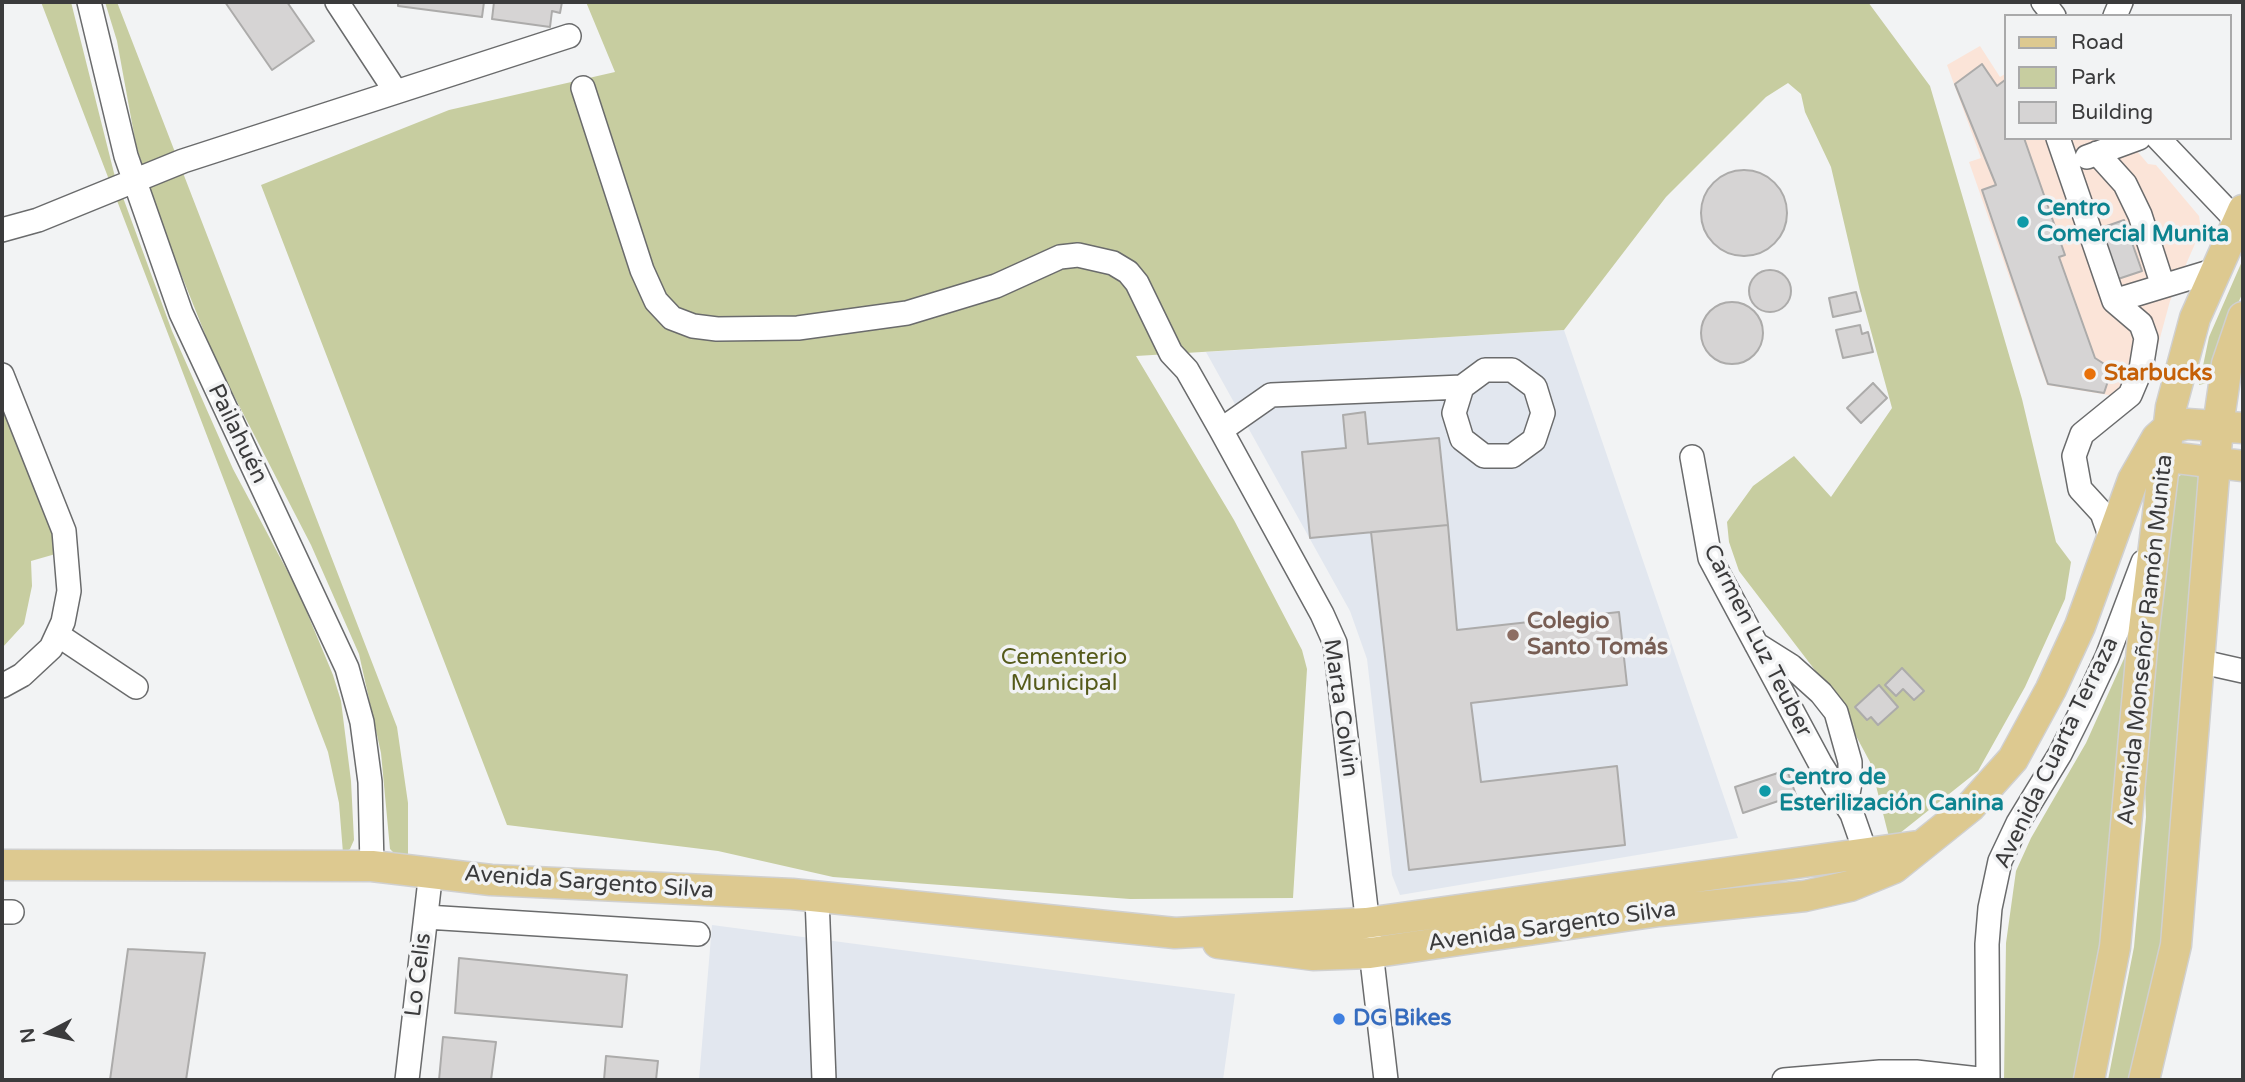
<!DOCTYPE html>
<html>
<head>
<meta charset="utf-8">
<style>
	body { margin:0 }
	#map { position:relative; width:2245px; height:1082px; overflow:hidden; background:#f2f3f4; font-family:"Varela Round",sans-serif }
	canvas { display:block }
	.frame { position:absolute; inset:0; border:4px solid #3b3b3c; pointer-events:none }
	.legend { position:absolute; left:2004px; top:14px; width:228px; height:126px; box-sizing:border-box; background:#f2f3f4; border:2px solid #a9a9aa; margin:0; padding:9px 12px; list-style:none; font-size:21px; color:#3b3b3c }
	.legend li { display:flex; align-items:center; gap:14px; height:35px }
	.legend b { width:35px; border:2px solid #a9a9aa }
	.north { position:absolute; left:14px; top:998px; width:70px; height:70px; -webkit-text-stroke:5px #f2f3f4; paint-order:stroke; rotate:263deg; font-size:19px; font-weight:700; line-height:28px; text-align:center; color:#3b3b3c }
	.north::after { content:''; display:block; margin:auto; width:24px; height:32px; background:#3b3b3c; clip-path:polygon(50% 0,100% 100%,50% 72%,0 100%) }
</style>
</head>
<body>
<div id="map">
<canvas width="2245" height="1082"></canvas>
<div class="frame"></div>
<ul class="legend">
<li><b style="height:9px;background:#ddc990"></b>Road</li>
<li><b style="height:19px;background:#c7cda0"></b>Park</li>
<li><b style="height:19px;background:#d6d4d4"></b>Building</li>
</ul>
<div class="north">N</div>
</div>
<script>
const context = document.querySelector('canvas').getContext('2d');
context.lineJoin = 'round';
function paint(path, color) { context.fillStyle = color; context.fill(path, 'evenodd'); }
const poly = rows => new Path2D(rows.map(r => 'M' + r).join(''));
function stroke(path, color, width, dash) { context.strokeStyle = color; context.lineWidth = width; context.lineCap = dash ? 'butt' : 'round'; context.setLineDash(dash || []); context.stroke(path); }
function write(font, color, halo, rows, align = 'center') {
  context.font = font + ' "Varela Round",sans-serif'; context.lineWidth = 7; context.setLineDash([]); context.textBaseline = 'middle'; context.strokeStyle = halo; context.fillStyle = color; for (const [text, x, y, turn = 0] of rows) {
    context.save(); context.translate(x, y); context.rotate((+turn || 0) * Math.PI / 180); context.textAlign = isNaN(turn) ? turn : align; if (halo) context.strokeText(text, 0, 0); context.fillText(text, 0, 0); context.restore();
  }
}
const commercial = poly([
	[1980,46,2000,77,2005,74,2005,138,2126,138,2148,164,2156,165,2199,216,2201,230,2170,301,2148,382,2139,400,2047,385,1969,162,1981,158,1947,65]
]);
const built = poly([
	[1564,330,1738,838,1400,895,1392,875,1367,659,1350,611,1206,352],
	[712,925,1235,994,1223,1080,699,1080]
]);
const green = poly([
	[41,2,71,2,114,173,172,331,233,469,298,591,333,675,341,701,351,781,354,840,350,849,343,853,339,803,328,752],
	[105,2,117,2,397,727,408,803,408,857,396,855,390,849,381,753,359,654,311,545,215,359,161,224,136,145,117,41],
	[586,2,1868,2,1930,86,2022,399,2056,542,2071,562,2065,599,2025,687,1978,771,1890,841,1870,762,1834,695,1739,571,1729,542,1727,522,1753,486,1794,456,1831,497,1892,408,1860,291,1831,167,1805,112,1801,94,1788,83,1766,97,1666,197,1564,330,1136,356,1234,520,1302,650,1307,669,1293,898,1130,899,833,877,718,851,507,825,261,185,449,110,615,72],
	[2243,259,2243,292,2217,351,2207,383,2199,385,2209,337],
	[2,405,20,452,33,465,59,553,31,561,32,586,24,624,2,648],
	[2183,473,2197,475,2200,483,2163,938,2130,1080,2108,1080,2134,947,2146,817,2145,787,2153,677,2176,479],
	[2127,652,2100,951,2074,1080,2004,1080,2006,943,2016,871,2031,838,2086,743]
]);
const building = poly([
	[225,2,287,2,314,41,272,70,225,2],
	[398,2,484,2,482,17,398,6,398,2],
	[494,2,562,2,560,13,552,11,550,27,492,19,494,2],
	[1982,64,1997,86,2005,80,2005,138,2024,138,2065,255,2059,257,2095,358,2112,369,2104,393,2048,384,1982,190,1996,185,1955,84,1982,64],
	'1701 213a43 43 0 1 1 86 0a43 43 0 1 1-86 0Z',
	[2124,220,2142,271,2118,279,2101,228,2124,220],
	'1749 291a21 21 0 1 1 42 0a21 21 0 1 1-42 0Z',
	[1856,292,1861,311,1833,317,1829,298,1856,292],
	'1701 333a31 31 0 1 1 62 0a31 31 0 1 1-62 0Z',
	[1860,325,1862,334,1868,332,1873,352,1843,358,1836,330,1860,325],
	[1873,383,1887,398,1861,423,1847,408,1873,383],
	[1365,412,1368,444,1439,438,1448,525,1310,538,1302,452,1346,448,1343,415,1365,412],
	[1448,525,1457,630,1619,612,1627,685,1471,703,1481,782,1617,766,1625,845,1409,870,1371,532,1448,525],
	[1902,668,1924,691,1914,700,1903,689,1896,696,1885,685,1902,668],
	[1879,685,1898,707,1878,725,1871,717,1867,720,1855,707,1879,685],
	[1787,770,1796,795,1743,813,1735,787,1787,770],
	[128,949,205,953,186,1080,110,1080,128,949],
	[459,958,627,975,622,1027,455,1013,459,958],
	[443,1037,496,1042,491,1080,439,1080,443,1037],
	[606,1056,658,1061,656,1080,604,1080,606,1056]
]);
const minor = poly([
	[89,2,126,156,181,313,347,668,362,722,370,782,372,866],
	[337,2,396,92],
	[2043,2,2054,16],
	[2115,16,2121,2],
	[583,88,642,270,656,301,672,318,693,326,717,329,798,328,907,313,996,286,1060,257,1078,255,1113,263,1128,272,1137,283,1171,353,1187,370,1221,430,1322,614,1335,643,1386,1080],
	[2058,138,2114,301,2141,324,2146,338,2141,369,2130,395,2082,434,2074,456,2080,489,2102,513,2112,541],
	[2158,138,2238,222],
	[2097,153,2125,184,2140,215,2163,286],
	[2087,157,2139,138],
	[2,230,38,220,183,161,569,36],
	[2114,301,2216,270],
	[2,375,64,531,69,591,63,622,51,648,22,675,2,686],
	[1221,430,1271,395,1462,387,1485,370,1512,370,1535,387,1543,413,1534,440,1512,456,1484,456,1462,439,1454,413,1462,387],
	[1692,457,1710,558,1820,763,1852,814,1866,854],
	[58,635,136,687],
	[1756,644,1791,666,1821,693,1836,712,1850,762,1850,783,1846,804],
	[2198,661,2243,671],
	[817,897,824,1080],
	[2,912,12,912],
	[426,917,698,934],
	[407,1080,431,871],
	[1784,1080,1880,1072,1916,1072,1988,1080],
	[1988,1080,1987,944,1990,908,2000,861,2018,823,2060,754,2084,706,2107,657,2143,562]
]);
const major = poly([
	[2148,465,2164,458,2177,458,2243,466],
	[2,865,372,866,491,880,792,894,1175,933,1366,923,1918,846],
	[1218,943,1313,955,1370,953,1659,911,1805,896,1850,886,1894,868,1970,807,2013,759,2051,689,2080,626,2133,480,2157,438,2167,429,2187,424,2243,428],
	[2089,1080,2115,947,2143,637,2171,407,2195,318,2243,210],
	[2144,1080,2176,945,2218,426,2227,364,2243,317]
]);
const markers = [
	[2023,222,7,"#0f9aa8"],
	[2090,374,7,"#e8710a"],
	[1513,635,7,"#8d6e63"],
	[1765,791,7,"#0f9aa8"],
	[1339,1019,7,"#3f7fe0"]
];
const cultureNames = [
	["Centro",2037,209],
	["Comercial Munita",2037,235],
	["Centro de",1779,778],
	["Esterilización Canina",1779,804]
];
const foodNames = [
	["Starbucks",2104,374]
];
const streetNames = [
	["Pailahuén",237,434,64],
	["Avenida Monseñor Ramón Munita",2146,640,-84],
	["Carmen Luz Teuber",1757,641,63],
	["Marta Colvin",1340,708,82],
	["Avenida Cuarta Terraza",2057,753,-64],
	["Avenida Sargento Silva",589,883,4],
	["Avenida Sargento Silva",1552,927,-8],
	["Lo Celis",419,975,-83]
];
const educationNames = [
	["Colegio",1527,622],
	["Santo Tomás",1527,648]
];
const parkNames = [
	["Cementerio",1064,658],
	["Municipal",1064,684]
];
const shopNames = [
	["DG Bikes",1353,1019]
];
paint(commercial, '#fbe4d8');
paint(built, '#e2e7ef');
paint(green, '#c7cda0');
paint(building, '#d6d4d4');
stroke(building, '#acabaa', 2);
stroke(minor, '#6a6b6c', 26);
stroke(major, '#d0d0d0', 33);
stroke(minor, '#fff', 23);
stroke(major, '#ddc990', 30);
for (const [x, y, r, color] of markers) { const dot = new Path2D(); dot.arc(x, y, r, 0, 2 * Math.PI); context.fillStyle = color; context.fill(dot); stroke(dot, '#f2f3f4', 2.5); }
write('bold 23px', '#0d838f', '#f2f3f4', cultureNames, 'left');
write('bold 23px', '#c56008', '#f2f3f4', foodNames, 'left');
write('23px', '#3b3b3c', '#f2f3f4', streetNames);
write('bold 23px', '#785e54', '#f2f3f4', educationNames, 'left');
write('23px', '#555a1a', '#f2f3f4', parkNames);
write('bold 23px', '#366cbe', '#f2f3f4', shopNames, 'left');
</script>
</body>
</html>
